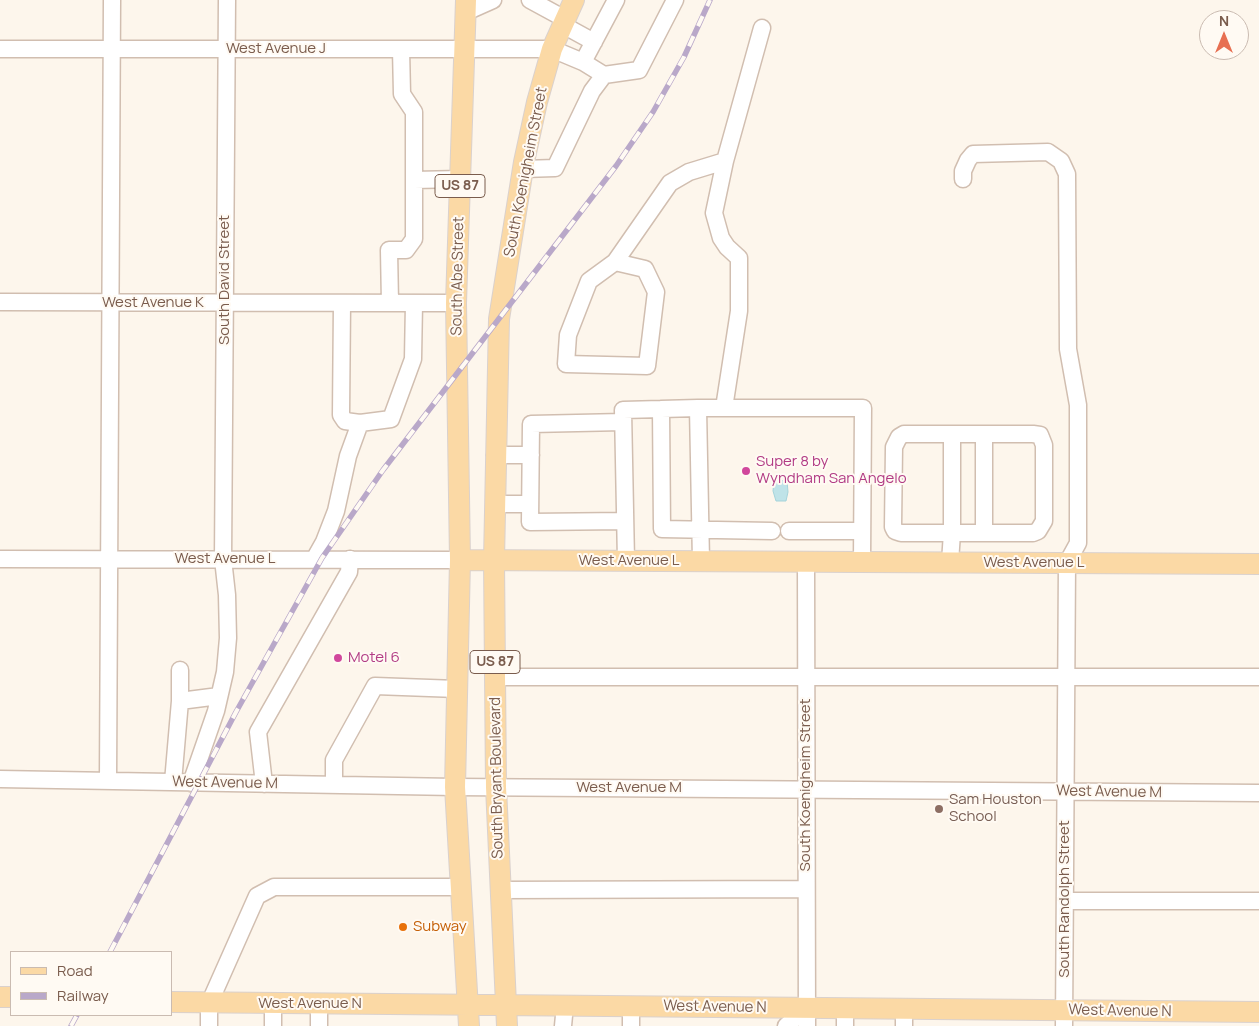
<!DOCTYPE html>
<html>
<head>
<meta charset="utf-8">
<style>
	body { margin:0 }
	#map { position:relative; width:1259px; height:1026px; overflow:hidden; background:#fdf6ec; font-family:Manrope,sans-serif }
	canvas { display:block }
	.legend { position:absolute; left:10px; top:951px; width:162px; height:65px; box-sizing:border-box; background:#fffaf3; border:1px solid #cabbb1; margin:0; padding:6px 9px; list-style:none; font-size:15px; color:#7a5c4d }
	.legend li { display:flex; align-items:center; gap:10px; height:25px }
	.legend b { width:25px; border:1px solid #cabbb1 }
	.north { position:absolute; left:1199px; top:10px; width:50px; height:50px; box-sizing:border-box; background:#fffaf3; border:1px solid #cabbb1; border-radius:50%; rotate:0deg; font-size:14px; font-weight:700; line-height:20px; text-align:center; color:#7a5c4d }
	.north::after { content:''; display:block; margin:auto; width:18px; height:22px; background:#e76f51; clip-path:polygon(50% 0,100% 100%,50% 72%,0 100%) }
</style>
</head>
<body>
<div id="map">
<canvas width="1259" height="1026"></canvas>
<ul class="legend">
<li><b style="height:6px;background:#fbd9a5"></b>Road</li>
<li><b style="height:6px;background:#b9a8c9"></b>Railway</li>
</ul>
<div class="north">N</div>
</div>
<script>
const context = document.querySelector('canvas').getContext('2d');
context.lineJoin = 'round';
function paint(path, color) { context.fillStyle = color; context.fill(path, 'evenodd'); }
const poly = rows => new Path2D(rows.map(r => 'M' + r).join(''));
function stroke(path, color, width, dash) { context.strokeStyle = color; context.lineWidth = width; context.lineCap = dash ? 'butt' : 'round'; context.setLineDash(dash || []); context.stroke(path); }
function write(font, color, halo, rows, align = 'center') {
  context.font = font + ' Manrope,sans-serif'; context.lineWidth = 4; context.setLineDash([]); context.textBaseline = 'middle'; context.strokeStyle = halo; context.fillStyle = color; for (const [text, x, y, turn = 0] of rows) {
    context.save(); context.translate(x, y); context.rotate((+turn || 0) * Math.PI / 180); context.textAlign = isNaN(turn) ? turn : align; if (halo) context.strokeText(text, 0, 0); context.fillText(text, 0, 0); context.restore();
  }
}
const water = poly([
	[774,480,787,481,788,492,786,501,776,501,773,491,774,480]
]);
const minor = poly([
	[530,0,565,19],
	[466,12,493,0],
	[563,25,594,42],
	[0,49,552,49,583,62,604,75,592,91,555,168,523,169],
	[583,62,616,0],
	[604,75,639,70,675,0],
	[963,179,963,171,968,160,973,154,1048,152,1061,161,1067,174,1068,349,1078,405,1078,543,1067,563,1064,1026],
	[414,180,460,179],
	[615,262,645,269,656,292,647,366,566,364,568,335,589,281,615,262,670,183,689,172,725,161],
	[0,302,456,303],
	[342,303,341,415,345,421,360,423],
	[390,303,389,250,406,250,414,239,414,112,402,94,401,49],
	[698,408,661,409,662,529,772,531],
	[724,408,739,311,739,258,727,247,721,238,714,213,725,161,762,28],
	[623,422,531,424,530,522,625,521],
	[984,434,984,533],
	[495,455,531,455],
	[495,504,530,504],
	[789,531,862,531],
	[315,558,324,542,336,511,348,456,360,423,391,419,413,359,414,303],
	[0,559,460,560],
	[626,561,623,410,661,409],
	[701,561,698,408,863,408,862,562],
	[806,562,807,1026],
	[950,562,952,533,1033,533,1038,531,1044,521,1044,445,1040,435,1033,434,904,434,899,437,894,447,893,527,895,531,901,533,952,533,952,434],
	[495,677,1259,677],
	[180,701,219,696],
	[0,779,455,787,1259,793],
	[108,781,112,0],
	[173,782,180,701,180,670],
	[191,783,216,711,225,672,228,638,227,595,223,559,227,0],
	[264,784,258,732,349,572,350,559],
	[334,785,334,760,375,686,457,689],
	[501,890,806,889],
	[1065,901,1259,901],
	[273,1004,273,1026],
	[319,1004,319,1026],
	[845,1008,845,1026],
	[904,1009,904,1026],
	[209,1026,209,1004,257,896,274,887,461,887],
	[563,1026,565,1005],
	[631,1026,631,1006],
	[786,1026,807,1008]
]);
const major = poly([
	[466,0,456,303,460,560,455,787,469,1026],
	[460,560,1259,564],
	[0,997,11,997],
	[171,1002,1259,1012],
	[507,1026,496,787,494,560,499,319,524,162,537,102,552,49,574,0]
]);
const rail = poly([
	[110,952,236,712,322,558,383,470,616,166,653,112,684,57,710,0],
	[71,1026,77,1015]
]);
const markers = [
	[746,471,5,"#d1479c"],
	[338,658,5,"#d1479c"],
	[939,809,5,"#8d6e63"],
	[403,927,5,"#e8710a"]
];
const shields = [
	[460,186,50],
	[495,662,50]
];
const shieldNames = [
	["US 87",460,186],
	["US 87",495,662]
];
const streetNames = [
	["West Avenue J",276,49],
	["South Koenigheim Street",526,172,-79],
	["South Abe Street",458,276,-89],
	["South David Street",225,280,-90],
	["West Avenue K",153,303],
	["West Avenue L",225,559],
	["West Avenue L",629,561],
	["West Avenue L",1034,563],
	["South Bryant Boulevard",497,778,-91],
	["West Avenue M",225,783,1],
	["South Koenigheim Street",806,785,-90],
	["West Avenue M",629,788],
	["West Avenue M",1109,792,1],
	["South Randolph Street",1065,899,-90],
	["West Avenue N",310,1004],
	["West Avenue N",715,1007,1],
	["West Avenue N",1120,1011,1]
];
const hotelNames = [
	["Super 8 by",756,462],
	["Wyndham San Angelo",756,479],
	["Motel 6",348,658]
];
const educationNames = [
	["Sam Houston",949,800],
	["School",949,817]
];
const foodNames = [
	["Subway",413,927]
];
paint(water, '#bfe3e8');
stroke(water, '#a5d3da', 1);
stroke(minor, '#d1beb0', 19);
stroke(major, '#dad1cd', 22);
stroke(minor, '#fff', 16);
stroke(major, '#fbd9a5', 20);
stroke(rail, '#b9a8c9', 5.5);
stroke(rail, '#fffaf3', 4, [11]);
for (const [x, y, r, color] of markers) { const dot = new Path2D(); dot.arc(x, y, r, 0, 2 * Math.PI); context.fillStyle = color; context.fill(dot); stroke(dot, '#fffaf3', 2); }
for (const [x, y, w] of shields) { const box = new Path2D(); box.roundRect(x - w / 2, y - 11.5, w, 23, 4); context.fillStyle = '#fffaf3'; context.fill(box); stroke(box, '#7a5c4d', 1); }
write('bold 14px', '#7a5c4d', null, shieldNames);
write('15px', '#7a5c4d', '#fffaf3', streetNames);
write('15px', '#b23c85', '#fffaf3', hotelNames, 'left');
write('15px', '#785e54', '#fffaf3', educationNames, 'left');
write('15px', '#c56008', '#fffaf3', foodNames, 'left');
</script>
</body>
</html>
